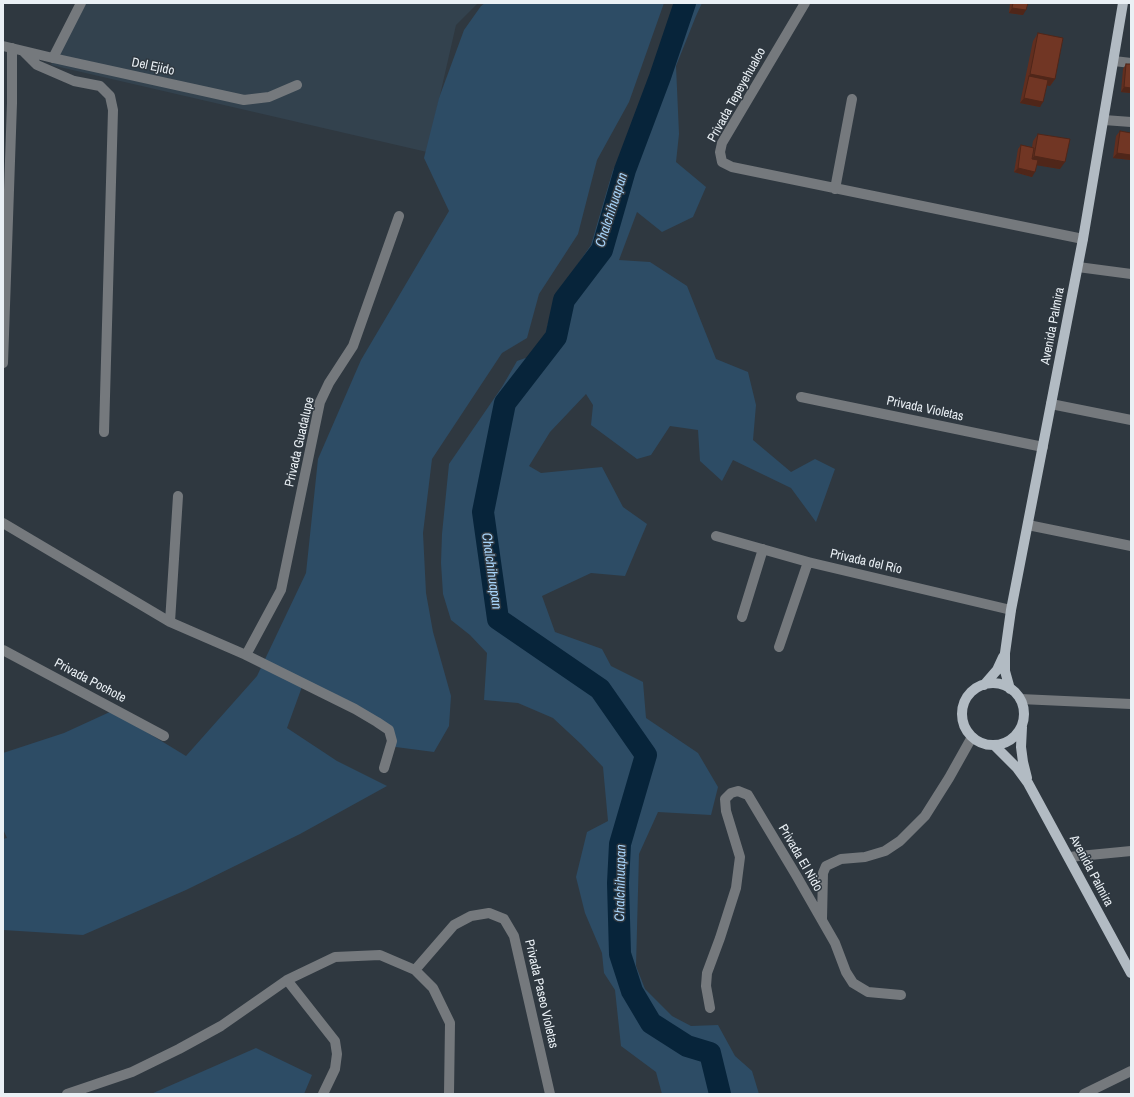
<!DOCTYPE html>
<html>
<head>
<meta charset="utf-8">
<style>
	body { margin:0 }
	#map { position:relative; width:1134px; height:1097px; overflow:hidden; background:#2f3840; font-family:"Archivo Narrow",sans-serif }
	canvas { display:block }
	.frame { position:absolute; inset:0; border:4px solid #eaf0f5; pointer-events:none }
</style>
</head>
<body>
<div id="map">
<canvas width="1134" height="1097"></canvas>
<div class="frame"></div>
</div>
<script>
const context = document.querySelector('canvas').getContext('2d');
context.lineJoin = 'round';
function paint(path, color) { context.fillStyle = color; context.fill(path, 'evenodd'); }
const poly = rows => new Path2D(rows.map(r => 'M' + r).join(''));
function stroke(path, color, width, dash) { context.strokeStyle = color; context.lineWidth = width; context.lineCap = dash ? 'butt' : 'round'; context.setLineDash(dash || []); context.stroke(path); }
function write(font, color, halo, rows, align = 'center') {
  context.font = font + ' "Archivo Narrow",sans-serif'; context.lineWidth = 3; context.setLineDash([]); context.textBaseline = 'middle'; context.strokeStyle = halo; context.fillStyle = color; for (const [text, x, y, turn = 0] of rows) {
    context.save(); context.translate(x, y); context.rotate((+turn || 0) * Math.PI / 180); context.textAlign = isNaN(turn) ? turn : align; if (halo) context.strokeText(text, 0, 0); context.fillText(text, 0, 0); context.restore();
  }
}
const built = poly([
	[85,3,478,3,456,25,427,152,51,65]
]);
const green = poly([
	[485,3,664,3,629,102,597,160,578,234,539,294,527,338,502,353,432,459,423,533,426,593,433,632,451,696,449,726,434,752,388,746,385,722,303,684,287,728,337,761,387,786,300,834,186,890,83,935,3,930,3,839,7,838,3,829,3,753,64,733,112,711,186,756,257,676,306,573,318,459,361,360,449,211,424,158,439,98,464,30,481,6],
	[685,3,702,3,696,16,676,66,679,134,676,162,706,187,693,217,662,232,637,212,619,260,650,262,687,286,716,359,748,372,756,405,753,440,791,472,815,459,835,469,816,522,791,488,733,460,722,481,700,461,698,430,670,426,651,455,637,459,591,425,593,405,586,394,550,432,529,466,541,473,602,467,623,507,647,524,625,576,591,573,542,596,555,632,602,649,611,666,643,682,646,718,698,753,718,787,711,815,658,812,639,854,636,966,645,989,672,1016,691,1026,718,1025,735,1056,752,1071,759,1094,662,1094,656,1072,621,1046,615,990,604,973,602,953,585,913,576,877,587,832,608,821,603,767,581,744,553,718,518,703,484,700,487,653,470,635,451,620,443,594,441,563,442,534,449,464,502,387,517,361,534,355,545,344,547,327,556,296,591,245,613,170,639,126,645,106,660,77,667,41],
	[256,1048,312,1075,304,1094,151,1094]
]);
const river = poly([
	[685,3,660,77,625,170,602,250,564,300,556,337,505,403,483,512,498,619,600,689,646,755,620,844,618,883,620,954,632,991,651,1023,687,1046,710,1053,720,1094]
]);
const minor = poly([
	[805,3,722,143,720,152,722,162,732,167,1083,239],
	[3,46,53,58,244,100,269,97,297,85],
	[23,51,37,65,74,81,100,86,110,96,113,110,104,432],
	[53,58,81,3],
	[1114,61,1131,63],
	[1104,120,1131,122],
	[835,189,852,99],
	[1078,267,1131,274],
	[3,363,12,103,12,48],
	[801,397,1043,447],
	[1051,404,1131,420],
	[3,523,170,622,246,655,355,709,377,722,389,730,392,741,384,768],
	[1028,525,1131,546],
	[716,536,808,562,1011,610],
	[742,617,763,549],
	[170,622,178,496],
	[779,647,808,562],
	[3,650,164,736],
	[246,655,281,590,320,402,329,383,353,346,399,216],
	[1020,699,1131,704],
	[1069,857,1131,851],
	[822,919,823,873,826,866,841,859,865,857,885,851,900,841,925,816,949,778,972,737],
	[415,970,454,925,471,916,489,913,504,919,514,936,550,1094],
	[287,980,335,1041,337,1054,335,1069,323,1094],
	[710,1008,706,986,707,973,720,938,736,888,740,857,726,811,725,799,731,793,738,791,748,795,796,875,835,943,846,972,853,983,868,992,901,995],
	[67,1094,132,1072,179,1049,221,1026,287,980,335,957,380,955,415,970,433,988,450,1023,449,1094],
	[1084,1094,1131,1071]
]);
const major = poly([
	'962 714a31 31 0 1 1 62 0a31 31 0 1 1-62 0Z',
	[984,685,997,670,1003,657],
	[1010,689,1005,671,1005,653,1011,610,1083,239,1123,3],
	[1022,727,1021,747,1023,762,1027,778],
	[994,745,1017,768,1028,783,1131,973]
]);
const wall = poly([
	[1010,3,1028,3,1023,15,1009,13],
	[1038,33,1055,79,1050,86,1047,85,1040,107,1020,103,1033,41],
	[1126,64,1131,93,1121,92,1123,69],
	[1120,131,1131,133,1131,160,1113,158,1116,136],
	[1038,134,1060,169,1037,165,1032,177,1014,172,1018,149,1021,145,1032,147,1033,141]
]);
const shadedWall = poly([
	[1012,8,1026,10,1023,15,1009,13],
	[1030,74,1055,79,1050,86,1028,81,1029,76],
	[1124,87,1131,88,1131,93,1121,92],
	[1024,98,1043,102,1040,107,1020,103],
	[1117,153,1131,155,1131,160,1113,158],
	[1034,156,1065,162,1060,169,1029,164],
	[1018,168,1035,172,1032,177,1014,172]
]);
const building = poly([
	[1013,3,1028,3,1026,10,1012,8,1013,3],
	[1038,33,1063,38,1055,79,1030,74,1038,33],
	[1126,64,1131,64,1131,88,1124,87,1126,64],
	[1029,76,1048,80,1043,102,1024,98,1029,76],
	[1120,131,1131,133,1131,155,1117,153,1120,131],
	[1038,134,1070,139,1065,162,1034,156,1038,134],
	[1021,145,1034,148,1032,159,1038,160,1035,172,1018,168,1021,145]
]);
const streetNames = [
	["Del Ejido",153,67,12],
	["Privada Tepeyehualco",737,95,-61],
	["Avenida Palmira",1053,326,-79],
	["Privada Violetas",925,409,12],
	["Privada Guadalupe",300,442,-77],
	["Privada del Río",866,562,13],
	["Privada Pochote",90,681,28],
	["Privada El Nido",800,858,60],
	["Avenida Palmira",1091,871,62],
	["Privada Paseo Violetas",541,994,77]
];
const waterNames = [
	["Chalchihuapan",612,210,-72],
	["Chalchihuapan",491,571,82],
	["Chalchihuapan",621,883,-89]
];
paint(built, '#33424e');
paint(green, '#2d4c65');
stroke(river, '#07243a', 22);
stroke(minor, '#75797d', 10);
stroke(major, '#b2bbc3', 10);
paint(wall, '#612e1f');
paint(shadedWall, '#4f2619');
paint(building, '#713624');
stroke(building, '#4f2619', 1);
write('13px', '#eaf0f5', '#2f3840', streetNames);
write('italic 14px', '#a6d3f9', '#2f3840', waterNames);
</script>
</body>
</html>
